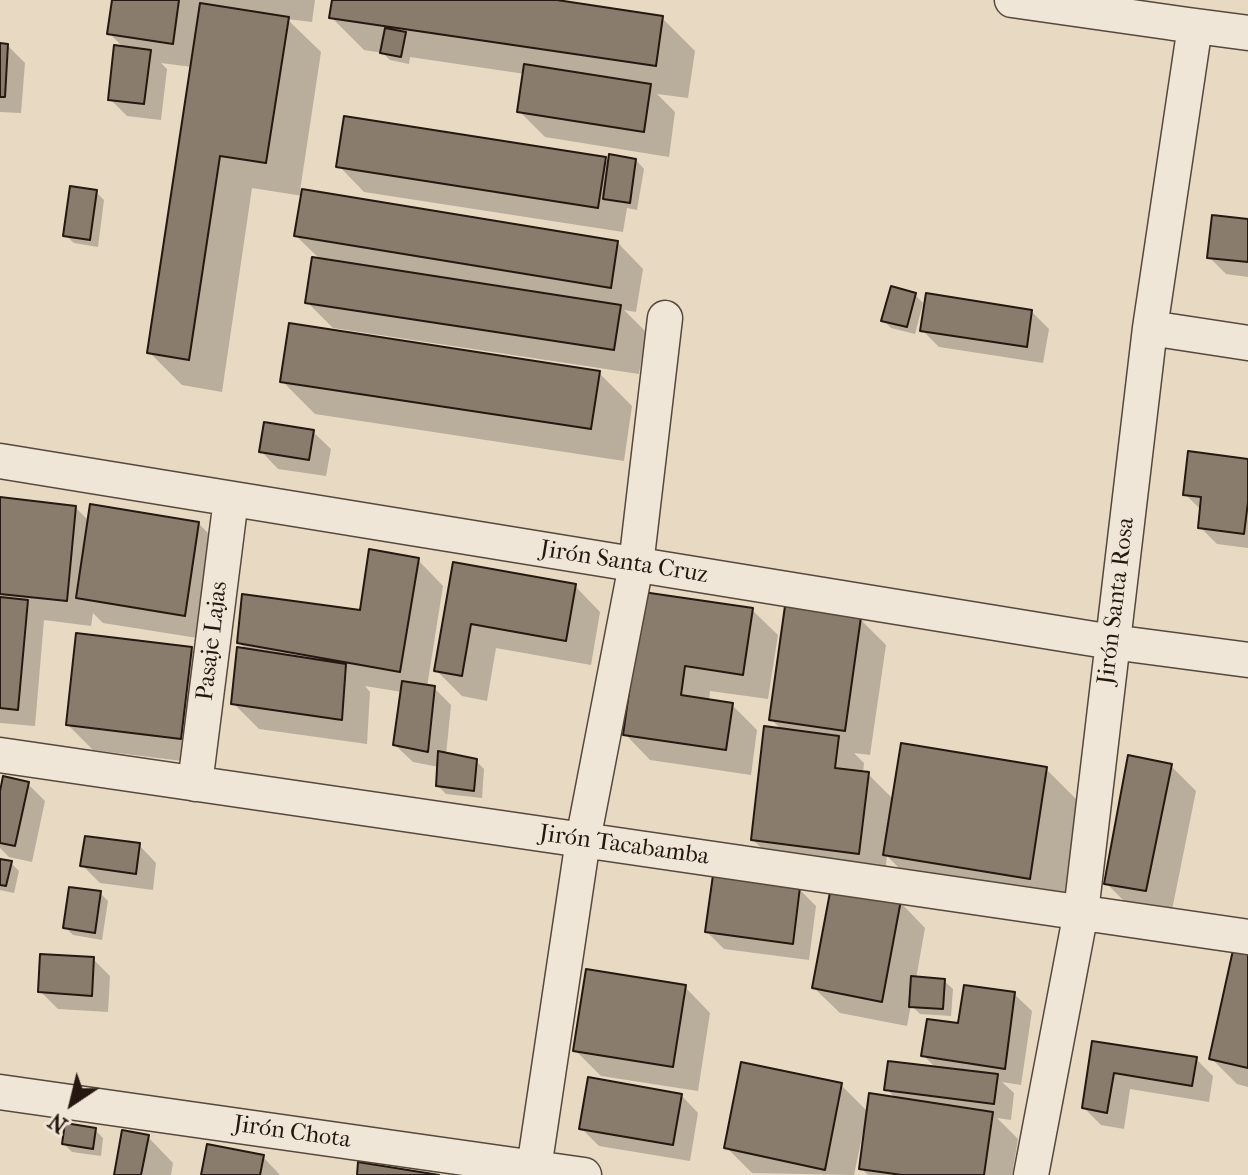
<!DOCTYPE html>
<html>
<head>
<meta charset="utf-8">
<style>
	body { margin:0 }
	#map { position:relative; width:1248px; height:1175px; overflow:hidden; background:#e8d9c2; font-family:"IM FELL French Canon",serif }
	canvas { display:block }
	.north { position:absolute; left:32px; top:1063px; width:80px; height:80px; -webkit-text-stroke:6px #f0e6d7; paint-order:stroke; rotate:215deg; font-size:22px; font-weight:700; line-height:32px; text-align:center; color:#241811 }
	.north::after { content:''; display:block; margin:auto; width:28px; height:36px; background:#241811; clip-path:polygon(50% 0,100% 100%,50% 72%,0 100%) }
</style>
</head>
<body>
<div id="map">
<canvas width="1248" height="1175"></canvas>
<div class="north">N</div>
</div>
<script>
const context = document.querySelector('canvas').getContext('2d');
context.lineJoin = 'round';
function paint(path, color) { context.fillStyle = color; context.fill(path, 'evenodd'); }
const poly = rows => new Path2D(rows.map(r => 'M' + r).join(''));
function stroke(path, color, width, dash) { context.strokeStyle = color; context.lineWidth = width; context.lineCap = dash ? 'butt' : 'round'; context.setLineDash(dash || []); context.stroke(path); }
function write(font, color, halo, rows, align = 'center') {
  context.font = font + ' "IM FELL French Canon",serif'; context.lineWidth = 6; context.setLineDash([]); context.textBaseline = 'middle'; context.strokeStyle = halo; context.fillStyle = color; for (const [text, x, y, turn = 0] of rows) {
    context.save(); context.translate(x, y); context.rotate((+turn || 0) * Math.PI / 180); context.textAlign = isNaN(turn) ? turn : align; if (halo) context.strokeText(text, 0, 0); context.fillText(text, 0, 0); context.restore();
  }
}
const shadow = poly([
	[114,0,315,0,312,22,287,19,321,52,300,191,618,243,643,269,636,312,624,310,646,332,639,374,333,328,307,302,322,261,296,236,303,196,252,188,222,392,182,385,149,352,192,67,161,63,167,69,161,120,127,116,110,99,125,49,110,34],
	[334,0,543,0,662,18,695,51,688,98,657,94,675,112,669,157,545,137,519,111,525,74,410,57,409,64,390,60,383,53,364,50,331,17],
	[0,45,8,46,25,63,21,113,0,112],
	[605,159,610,164,636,160,644,169,637,210,627,208,623,232,364,192,339,166],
	[96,192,104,200,98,247,74,243,65,235],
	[1248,221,1248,277,1226,274,1209,257],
	[915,295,923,303,915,334,891,328,883,320],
	[1031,311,1049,329,1043,363,939,347,922,330],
	[599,373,632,406,624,461,315,414,282,381],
	[313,432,331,449,326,476,278,469,261,451],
	[1248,461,1248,548,1217,544,1200,527,1202,511,1185,494],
	[0,499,75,507,89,521,198,523,224,549,210,640,103,623,93,613,91,626,44,620,35,726,0,723],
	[418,560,443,586,427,687,434,688,451,705,446,755,476,761,484,769,482,798,446,794,438,786,439,767,413,762,395,745,402,692,365,686,370,692,367,744,259,729,233,703,248,651,239,643,362,612],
	[455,565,575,586,600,612,591,665,496,648,487,701,462,696,437,671],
	[645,594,752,610,778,635,768,699,710,691,709,701,732,705,757,730,751,775,650,760,625,734],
	[860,619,886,645,870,755,854,753,864,763,863,773,868,774,894,800,1046,769,1079,802,1062,911,918,887,887,856,884,879,779,865,753,840,783,731,771,719],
	[191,649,216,674,206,764,93,750,68,725],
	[1171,766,1196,791,1171,915,1132,909,1107,884],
	[28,784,45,801,32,862,9,857,0,848,0,800],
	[139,845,156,863,153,890,100,883,83,866],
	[0,861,11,863,19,871,14,893,0,890],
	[799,889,816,906,809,960,724,949,707,932],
	[100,893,108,901,102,940,73,935,65,927],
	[900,902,925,928,916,979,944,981,953,989,951,1016,920,1014,911,1005,907,1026,840,1013,814,988],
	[1248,946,1248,1087,1237,1084,1212,1059],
	[93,959,110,976,108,1012,58,1009,41,992],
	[685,987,710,1013,698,1091,601,1076,575,1050],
	[1014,994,1032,1011,1021,1085,1002,1082,1014,1093,1011,1120,997,1118,1018,1139,1012,1175,868,1175,861,1168,866,1132,863,1132,854,1175,752,1173,726,1147,841,1085,869,1113,896,1099,887,1089,937,1069,924,1056,960,1026],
	[1094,1043,1196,1059,1213,1076,1209,1102,1130,1089,1124,1129,1101,1125,1084,1108],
	[681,1095,698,1113,690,1161,599,1146,581,1128],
	[95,1130,103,1138,101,1156,72,1152,64,1144],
	[148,1137,173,1163,171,1175,116,1175],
	[263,1157,280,1175,203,1175]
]);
const building = poly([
	[112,0,179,0,173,44,107,34,112,0],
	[332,0,557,0,663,16,656,66,329,18,332,0],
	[200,3,289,17,266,163,220,156,189,360,147,353,200,3],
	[385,28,406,32,401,57,380,53,385,28],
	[0,43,8,44,5,97,0,97,0,43],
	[114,45,151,50,144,104,108,100,114,45],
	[524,64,651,84,644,132,517,112,524,64],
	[344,116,606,157,598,208,336,167,344,116],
	[609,154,636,159,630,203,603,199,609,154],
	[70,186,97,190,90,240,63,236,70,186],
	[302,189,618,241,611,288,294,236,302,189],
	[1212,215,1248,219,1248,262,1207,258,1212,215],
	[312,257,621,305,614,350,305,303,312,257],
	[891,286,916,293,907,327,881,321,891,286],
	[926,293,1032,310,1027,347,920,331,926,293],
	[289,323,600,371,591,429,280,382,289,323],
	[264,422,314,430,309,460,259,452,264,422],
	[1188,451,1248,459,1248,502,1244,534,1198,528,1201,497,1183,495,1188,451],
	[0,497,76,506,67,601,0,594,0,497],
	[90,504,199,522,185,616,76,598,90,504],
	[369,549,419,558,400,672,237,643,242,594,360,610,369,549],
	[453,562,576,584,566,641,471,624,462,676,434,671,453,562],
	[643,592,753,608,743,675,685,666,681,695,733,703,726,750,623,735,643,592],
	[0,597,28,600,18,710,0,708,0,597],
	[785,606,861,617,845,731,769,720,785,606],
	[76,633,192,647,181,739,66,725,76,633],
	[237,647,346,664,342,720,231,704,237,647],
	[402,681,435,686,428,752,393,745,402,681],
	[764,726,839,736,835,768,869,772,859,854,751,840,764,726],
	[901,743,1047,767,1030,879,883,855,901,743],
	[438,751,477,759,474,791,436,786,438,751],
	[1128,755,1172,764,1146,891,1104,884,1128,755],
	[3,776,29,782,15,846,0,843,0,791,3,776],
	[85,836,140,843,136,874,80,866,85,836],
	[0,859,12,861,6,886,0,885,0,859],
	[713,875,800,887,793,944,705,932,713,875],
	[69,887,101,891,95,933,63,928,69,887],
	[831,887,901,900,882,1002,812,988,831,887],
	[1235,941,1248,944,1248,1068,1209,1059,1235,941],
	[40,954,94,957,92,996,38,992,40,954],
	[586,969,686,985,673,1067,573,1051,586,969],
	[911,976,945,979,943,1009,909,1007,911,976],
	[964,985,1015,992,1005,1069,921,1056,927,1019,958,1023,964,985],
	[1092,1041,1197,1057,1192,1086,1114,1073,1107,1113,1082,1108,1092,1041],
	[888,1061,998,1074,994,1104,884,1090,888,1061],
	[741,1062,842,1083,825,1170,724,1148,741,1062],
	[588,1077,682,1094,673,1145,579,1129,588,1077],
	[869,1093,993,1112,984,1175,902,1175,859,1169,869,1093],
	[65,1123,96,1128,93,1149,62,1144,65,1123],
	[122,1130,149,1135,141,1175,114,1175,122,1130],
	[207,1144,264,1155,260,1175,201,1175,207,1144],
	[358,1162,439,1175,357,1175,358,1162]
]);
const street = poly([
	[1012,0,1195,26,1150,328,1081,912,1031,1175],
	[1173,23,1248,33],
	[1150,328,1248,343],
	[0,461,1112,642,1248,660],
	[0,755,1248,937],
	[195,784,231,499],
	[0,1092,584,1175],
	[533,1175,583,840,636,565,665,318]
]);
const streetNames = [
	["Jirón Santa Cruz",624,563,9],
	["Jirón Santa Rosa",1117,601,-83],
	["Pasaje Lajas",213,641,-83],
	["Jirón Tacabamba",624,846,8],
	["Jirón Chota",292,1133,8]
];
paint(shadow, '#0003');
paint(building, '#8a7c6d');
stroke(building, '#241811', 2);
stroke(street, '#55483d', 37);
stroke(street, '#f0e6d7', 34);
write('24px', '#241811', '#f0e6d7', streetNames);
</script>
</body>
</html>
